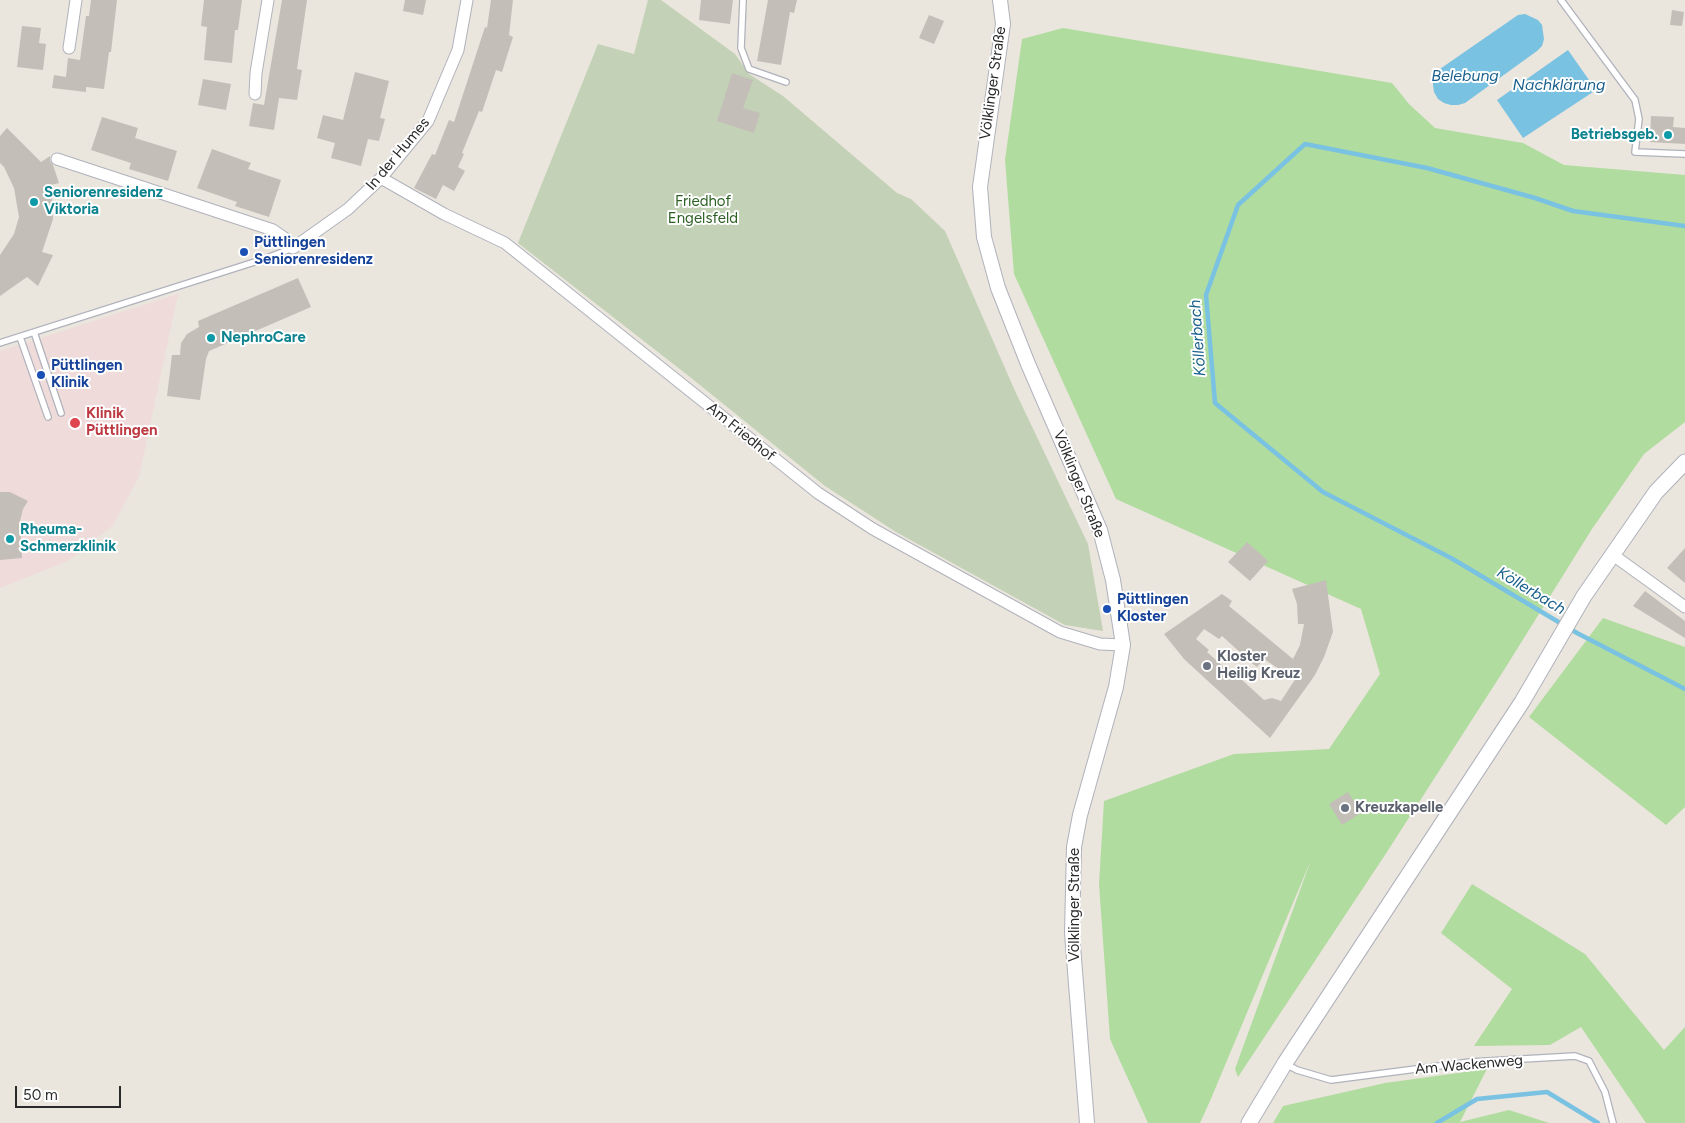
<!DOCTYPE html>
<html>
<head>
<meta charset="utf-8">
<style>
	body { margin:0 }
	#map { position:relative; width:1685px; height:1123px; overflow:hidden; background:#eae5dd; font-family:Figtree,sans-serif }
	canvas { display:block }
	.scale { position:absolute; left:15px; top:1086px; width:106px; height:22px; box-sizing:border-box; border:2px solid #2a2a2a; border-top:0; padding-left:6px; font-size:15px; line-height:18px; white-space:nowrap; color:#2a2a2a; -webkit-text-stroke:4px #fff; paint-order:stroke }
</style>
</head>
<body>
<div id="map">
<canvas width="1685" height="1123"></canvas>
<div class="scale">50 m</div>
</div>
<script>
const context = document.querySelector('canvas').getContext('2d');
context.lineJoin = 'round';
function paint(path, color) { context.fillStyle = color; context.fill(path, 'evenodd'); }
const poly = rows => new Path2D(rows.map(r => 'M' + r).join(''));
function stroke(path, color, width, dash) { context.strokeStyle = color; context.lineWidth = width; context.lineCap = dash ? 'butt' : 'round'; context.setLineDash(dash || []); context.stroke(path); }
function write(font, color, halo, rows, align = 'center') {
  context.font = font + ' Figtree,sans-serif'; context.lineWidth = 4; context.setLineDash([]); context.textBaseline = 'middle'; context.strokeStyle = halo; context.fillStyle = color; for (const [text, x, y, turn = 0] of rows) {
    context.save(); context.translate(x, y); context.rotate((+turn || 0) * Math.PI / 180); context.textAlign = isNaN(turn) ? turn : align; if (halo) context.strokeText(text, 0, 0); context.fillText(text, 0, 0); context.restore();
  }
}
const medical = poly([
	[178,294,139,477,113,525,68,561,0,588,0,351]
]);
const green = poly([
	[1063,28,1392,83,1409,104,1435,128,1523,143,1564,165,1685,175,1685,422,1644,454,1592,529,1504,670,1385,855,1238,1077,1235,1069,1311,860,1210,1101,1200,1123,1148,1123,1110,1039,1099,884,1104,801,1234,754,1329,749,1380,674,1361,609,1116,499,1014,274,1005,160,1022,39],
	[1603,618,1685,647,1685,807,1666,825,1529,717],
	[1472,884,1585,954,1664,1050,1685,1027,1685,1123,1646,1123,1581,1027,1550,1045,1474,1046,1512,989,1441,933],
	[1487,1069,1460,1122,1509,1110,1549,1123,1273,1123,1283,1106,1385,1083]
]);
const cemetery = poly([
	[648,0,661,0,735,54,749,74,783,96,897,193,911,199,945,231,1015,391,1088,544,1103,631,1065,625,896,532,825,486,690,377,518,243,598,44,634,54]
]);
const water = poly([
	[1525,14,1538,20,1542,25,1544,39,1542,46,1537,51,1465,103,1458,105,1451,105,1444,103,1438,99,1434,92,1433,85,1433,78,1437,71,1518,15],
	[1568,50,1596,90,1523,138,1497,100]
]);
const stream = poly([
	[1685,226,1573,211,1535,198,1427,168,1305,144,1238,205,1206,295,1215,403,1323,492,1451,558,1577,633,1685,689],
	[1437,1123,1477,1099,1547,1092,1598,1123]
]);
const building = poly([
	[91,0,117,0,111,52,109,52,104,89,86,87,86,92,52,88,54,75,66,77,68,58,80,60,86,16,89,16],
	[204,0,242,0,238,30,235,30,232,63,204,60,207,27,201,26],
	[282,0,307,0,297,69,302,70,297,100,279,98,274,130,249,126,253,103,264,105],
	[405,0,426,0,423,15,403,11],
	[491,0,513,0,509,35,513,37,502,72,496,70,482,112,479,111,462,153,464,154,458,167,465,171,454,191,443,185,436,199,414,188,432,154,435,155,449,120,454,122,485,27,487,28],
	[701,0,733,0,730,24,699,20],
	[768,0,797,0,794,13,790,12,781,65,757,61],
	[1672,10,1684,12,1682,26,1670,25],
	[929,15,944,21,934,44,919,38],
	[22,26,41,28,39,43,46,44,43,70,17,67],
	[355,72,389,81,380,118,385,119,379,141,368,139,361,166,331,158,335,143,317,138,323,115,343,120],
	[732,73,753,80,743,108,760,113,754,133,717,121],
	[203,79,231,84,226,110,198,105],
	[1651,116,1674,117,1673,127,1685,128,1685,144,1650,142],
	[102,117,138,128,135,138,177,151,168,181,129,169,131,163,91,150],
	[7,128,41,162,50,156,50,161,53,165,59,183,51,185,53,219,42,252,53,255,38,286,27,277,0,296,0,255,14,234,19,217,14,188,4,167,0,163,0,136],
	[212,149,251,163,248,169,281,180,269,217,235,206,237,202,197,188],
	[298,278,311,307,209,351,206,359,200,400,167,396,172,355,180,355,181,343,187,334,199,327,198,321],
	[0,492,10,492,28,501,23,509,20,521,22,558,0,560],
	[1247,542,1268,561,1250,581,1228,562],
	[1685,548,1685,583,1667,568],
	[1326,580,1333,632,1324,657,1315,675,1270,738,1184,659,1164,634,1222,594,1232,601,1229,606,1293,659,1300,645,1304,624,1298,624,1297,604,1292,589],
	[1204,629,1219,639,1222,636,1242,654,1241,655,1257,667,1264,659,1282,671,1296,678,1281,701,1272,698,1264,700,1229,668,1227,670,1207,652,1209,650,1196,639],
	[1645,591,1685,621,1685,638,1633,606],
	[1348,792,1361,813,1342,825,1329,804]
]);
const service = poly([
	[743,0,741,48,749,69,786,82],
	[1561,0,1635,100,1639,119,1635,152,1685,154],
	[34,332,61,413],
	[20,337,48,417],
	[0,343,264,259,293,248],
	[1286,1064,1297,1070,1331,1080,1470,1062,1575,1056,1589,1061,1605,1092,1613,1123]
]);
const minor = poly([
	[69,48,76,0],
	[255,94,256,73,268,0],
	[57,159,273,230,286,239,293,248,348,209,381,178,428,121,458,50,467,0],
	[381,178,444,214,505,243,818,493,873,529,1060,632,1100,644,1123,645],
	[1613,555,1685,607]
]);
const tertiary = poly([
	[1000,0,1003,24,980,187,984,237,998,288,1028,364,1100,530,1113,580,1123,645,1116,687,1080,815,1074,847,1072,933,1087,1123]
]);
const secondary = poly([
	[1249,1123,1285,1063,1522,702,1584,596,1656,492,1685,462]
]);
const markers = [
	[1668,135,5,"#0f9aa8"],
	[34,202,5,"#0f9aa8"],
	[244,252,5,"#1a4fb4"],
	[211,338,5,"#0f9aa8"],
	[41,375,5,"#1a4fb4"],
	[75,423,6,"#e0444e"],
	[10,539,5,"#0f9aa8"],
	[1107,609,5,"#1a4fb4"],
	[1207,666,5,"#6b7280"],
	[1345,808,5,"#6b7280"]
];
const streetNames = [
	["Völklinger Straße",993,83,-82],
	["In der Humes",398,154,-50],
	["Am Friedhof",741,432,39],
	["Völklinger Straße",1079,484,68],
	["Völklinger Straße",1075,905,-90],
	["Am Wackenweg",1469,1065,-5]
];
const cultureNames = [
	["Betriebsgeb.",1658,135,"right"],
	["Seniorenresidenz",44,193],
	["Viktoria",44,210],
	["NephroCare",221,338],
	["Rheuma-",20,530],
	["Schmerzklinik",20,547]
];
const parkNames = [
	["Friedhof",703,202],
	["Engelsfeld",703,219]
];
const transitNames = [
	["Püttlingen",254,243],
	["Seniorenresidenz",254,260],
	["Püttlingen",51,366],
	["Klinik",51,383],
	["Püttlingen",1117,600],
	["Kloster",1117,617]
];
const healthNames = [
	["Klinik",86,414],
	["Püttlingen",86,431]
];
const worshipNames = [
	["Kloster",1217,657],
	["Heilig Kreuz",1217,674],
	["Kreuzkapelle",1355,808]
];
const waterNames = [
	["Belebung",1465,76],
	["Nachklärung",1559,85],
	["Köllerbach",1198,338,-94],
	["Köllerbach",1531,591,31]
];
paint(medical, '#f0dbdb');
paint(green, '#b1dc9f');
paint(cemetery, '#c3d2b6');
paint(water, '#7ac2e2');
stroke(stream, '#7ac2e2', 4.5);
paint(building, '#c3bfb8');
stroke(service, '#b0b2bc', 8);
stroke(minor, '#b0b2bc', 13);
stroke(tertiary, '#b0b2bc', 16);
stroke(secondary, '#b0b2bc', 17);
stroke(service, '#fff', 5.5);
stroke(minor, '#fff', 11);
stroke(tertiary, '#fff', 14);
stroke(secondary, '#fff', 15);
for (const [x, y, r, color] of markers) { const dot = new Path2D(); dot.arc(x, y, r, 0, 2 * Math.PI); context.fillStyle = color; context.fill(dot); stroke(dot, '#fff', 2); }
write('15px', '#2a2a2a', '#fff', streetNames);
write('bold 15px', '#0d838f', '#fff', cultureNames, 'left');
write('15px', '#2b5f21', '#fff', parkNames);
write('bold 15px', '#164399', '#fff', transitNames, 'left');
write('bold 15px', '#be3a42', '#fff', healthNames, 'left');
write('bold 15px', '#5b616d', '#fff', worshipNames, 'left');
write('italic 16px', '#1b618d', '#fff', waterNames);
</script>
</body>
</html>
